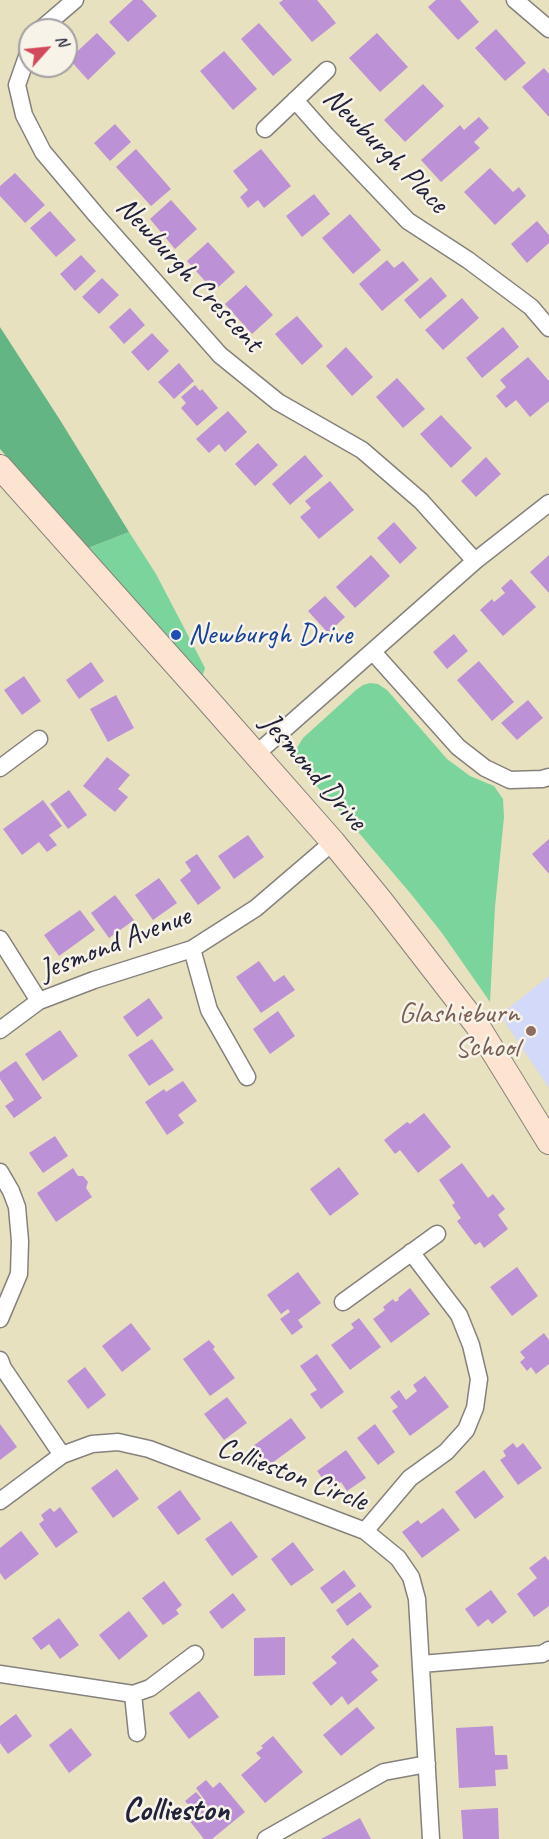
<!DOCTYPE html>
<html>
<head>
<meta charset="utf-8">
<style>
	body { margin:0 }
	#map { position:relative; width:549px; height:1839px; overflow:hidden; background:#e8e1bf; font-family:Caveat,sans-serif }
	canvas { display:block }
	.north { position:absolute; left:18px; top:18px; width:60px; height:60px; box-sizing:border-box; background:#f7f3e8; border:2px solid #a29fa3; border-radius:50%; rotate:63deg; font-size:16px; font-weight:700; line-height:24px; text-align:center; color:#22223b }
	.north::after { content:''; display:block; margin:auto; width:21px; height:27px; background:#d1495b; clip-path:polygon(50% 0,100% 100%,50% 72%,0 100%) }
</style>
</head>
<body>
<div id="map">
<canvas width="549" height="1839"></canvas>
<div class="north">N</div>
</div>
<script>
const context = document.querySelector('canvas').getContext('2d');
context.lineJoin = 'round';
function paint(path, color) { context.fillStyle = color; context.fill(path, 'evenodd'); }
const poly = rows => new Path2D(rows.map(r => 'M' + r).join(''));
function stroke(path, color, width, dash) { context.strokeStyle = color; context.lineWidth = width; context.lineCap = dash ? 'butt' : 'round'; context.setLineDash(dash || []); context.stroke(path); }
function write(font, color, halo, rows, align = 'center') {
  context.font = font + ' Caveat,sans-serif'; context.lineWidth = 5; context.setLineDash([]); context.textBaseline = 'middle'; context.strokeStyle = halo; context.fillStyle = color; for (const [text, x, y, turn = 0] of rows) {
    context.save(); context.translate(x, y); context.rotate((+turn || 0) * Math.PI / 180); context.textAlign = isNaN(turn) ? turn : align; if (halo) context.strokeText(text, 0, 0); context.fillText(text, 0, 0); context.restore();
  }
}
const built = poly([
	[549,976,549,1088,500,1015]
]);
const green = poly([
	[129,532,156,574,205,668,202,677,88,548],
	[370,683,378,684,387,690,447,759,470,776,494,786,503,799,504,817,495,907,490,1002,442,933,411,894,342,813,294,762,295,751,303,738,356,690,363,685]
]);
const forest = poly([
	[0,327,60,420,129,532,88,548,0,449]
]);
const building = poly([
	[133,0,142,0,157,16,128,42,109,22],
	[283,0,317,0,336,23,312,42,279,3],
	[436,0,460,0,479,22,458,40,428,7],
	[259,23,292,60,273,76,241,39],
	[496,29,526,63,505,81,475,48],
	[97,33,116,53,88,80,69,59],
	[377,33,408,67,380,92,349,58],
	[224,51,257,89,233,110,200,71],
	[544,68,549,74,549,117,522,87],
	[423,84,444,106,405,142,384,120],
	[479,117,489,128,474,142,480,148,441,182,421,160,460,125,464,130],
	[115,124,131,142,110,161,94,143],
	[136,149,171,189,151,206,116,167],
	[261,149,291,186,264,208,258,200,248,208,240,197,248,190,233,171],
	[490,168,513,192,519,187,526,196,495,225,464,192],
	[15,173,45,205,25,223,0,196,0,186],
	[314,194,330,214,302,237,286,216],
	[171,200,197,229,175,249,150,219],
	[50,211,76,240,56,257,30,228],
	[350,214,381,250,353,274,322,238],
	[537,221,549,235,549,243,527,263,511,244],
	[208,242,235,272,214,291,187,261],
	[81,255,96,271,75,291,60,274],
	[387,260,394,268,403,261,419,280,382,311,359,284],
	[431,277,447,296,420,319,404,300],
	[102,278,119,295,99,314,82,297],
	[246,285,273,315,252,334,225,304],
	[462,298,479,318,443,350,425,330],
	[130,308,145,325,124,344,109,327],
	[297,316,323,346,302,365,275,334],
	[503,327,519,347,482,378,466,358],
	[152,333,169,351,148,371,131,352],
	[346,347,373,377,352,396,326,366],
	[528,357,549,381,549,401,530,417,516,400,506,408,496,396,506,387,500,380],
	[179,363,194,381,174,399,158,382],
	[397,378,425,409,403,428,376,397],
	[195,385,200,391,202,389,218,408,197,426,181,408,186,403,181,397],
	[228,411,247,432,225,452,219,444,209,453,196,439],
	[441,415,472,448,451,468,420,434],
	[258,443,278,465,255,486,235,464],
	[305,455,323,476,290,505,272,484],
	[486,457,501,474,476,497,461,481],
	[330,481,354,510,319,539,300,517,311,508,305,501],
	[394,522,417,548,400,564,377,538],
	[371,555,390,576,355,608,336,587],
	[549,555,549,593,530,572],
	[511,579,536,607,503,636,480,610,492,599,494,602,505,593,501,588],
	[325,596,345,617,328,633,308,611],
	[454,634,468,651,447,669,433,652],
	[479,661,514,702,492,721,457,680],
	[91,662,104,681,79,699,66,680],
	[24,676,41,701,22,715,4,690],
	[116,695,134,728,108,742,90,709],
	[528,700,543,718,517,740,501,723],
	[107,757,130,775,118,789,128,797,115,812,83,786],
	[69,790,87,815,68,829,50,804],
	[43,800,62,826,49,835,57,845,47,852,39,842,22,855,3,829],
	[248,835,264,857,234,879,218,856],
	[549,839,549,874,532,854],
	[197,854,221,888,198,905,180,880,191,871,185,862],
	[159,878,177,903,153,920,135,895],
	[115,895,134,920,109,938,91,913],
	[80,910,95,930,59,956,44,935],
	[259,961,274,982,284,975,295,990,261,1013,236,977],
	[149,998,163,1018,137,1037,123,1017],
	[278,1011,295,1036,270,1054,253,1029],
	[60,1030,78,1056,43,1081,25,1054],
	[152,1039,174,1070,149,1086,128,1055],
	[16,1061,42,1098,14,1118,5,1106,14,1100,0,1079,0,1072],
	[183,1081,197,1101,178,1115,184,1123,167,1135,145,1102,164,1089,166,1092],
	[424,1113,451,1147,418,1173,400,1150,395,1154,384,1140,407,1122,410,1124],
	[55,1136,68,1156,43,1173,29,1153],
	[462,1163,488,1198,493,1194,505,1209,498,1215,508,1229,484,1248,480,1242,475,1245,457,1221,461,1218,452,1205,455,1203,439,1180],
	[339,1167,359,1194,330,1216,310,1189],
	[73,1168,78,1176,83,1176,88,1182,86,1188,92,1197,56,1222,37,1193],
	[517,1267,538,1296,512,1316,490,1287],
	[298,1272,321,1303,298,1320,303,1327,292,1335,280,1319,290,1312,288,1309,281,1314,267,1295],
	[410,1288,430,1314,391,1343,373,1319,385,1310,383,1307,393,1299,395,1302,399,1300,398,1298],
	[359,1318,381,1347,350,1370,331,1345,354,1328,351,1324],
	[131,1323,151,1349,122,1372,102,1346],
	[544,1333,549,1340,549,1364,536,1374,531,1367,527,1371,520,1362,525,1358,520,1352],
	[209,1340,215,1347,213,1349,235,1378,210,1396,183,1359],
	[317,1354,344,1392,321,1409,310,1394,317,1390,300,1366],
	[85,1367,106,1395,88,1409,67,1381],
	[425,1376,449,1407,410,1436,392,1411,398,1407,390,1397,399,1390,406,1400,417,1391,413,1385],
	[227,1397,247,1423,224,1440,204,1414],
	[291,1418,306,1438,268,1466,253,1446],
	[0,1424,17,1447,0,1460],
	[375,1424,395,1452,378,1465,357,1438],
	[513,1443,517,1448,523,1443,542,1468,518,1485,500,1460,506,1456,503,1451],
	[346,1450,366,1478,347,1491,341,1482,331,1490,317,1471],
	[117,1469,139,1499,113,1518,91,1488],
	[484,1470,504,1497,475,1519,455,1492],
	[180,1490,201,1519,178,1535,157,1507],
	[60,1507,78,1532,56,1548,39,1524,44,1520,41,1515,50,1508,54,1512],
	[443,1508,460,1530,422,1558,402,1532,418,1520,421,1524],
	[231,1521,258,1557,232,1576,205,1539],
	[21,1531,39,1554,5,1580,0,1573,0,1548],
	[293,1542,314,1570,291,1586,271,1559],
	[545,1556,549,1561,549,1606,534,1617,517,1594,537,1578,529,1568],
	[344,1570,356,1586,332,1604,320,1588],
	[164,1581,182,1605,176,1610,179,1614,163,1625,142,1598],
	[491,1590,507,1612,492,1624,488,1619,478,1627,465,1609],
	[360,1592,372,1607,347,1626,336,1610],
	[233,1593,246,1610,222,1629,209,1612],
	[129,1611,148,1636,119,1660,99,1635],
	[59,1618,79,1645,60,1659,49,1644,41,1650,32,1638],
	[285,1637,285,1675,254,1676,254,1638],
	[353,1638,379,1666,371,1672,378,1680,348,1705,342,1696,331,1706,312,1683,337,1663,331,1657],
	[199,1691,219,1717,189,1739,169,1713],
	[357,1707,375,1728,341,1756,323,1735],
	[16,1714,32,1736,8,1754,0,1743,0,1726],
	[493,1726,495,1755,507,1755,508,1769,495,1770,496,1786,459,1788,456,1728],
	[71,1728,92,1755,69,1773,49,1745],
	[273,1736,303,1772,265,1803,241,1775,261,1758,256,1753,263,1748,261,1746],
	[206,1780,213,1788,220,1782,245,1812,212,1839,204,1839,184,1814,191,1808,185,1801,196,1792,203,1800,204,1799,196,1788],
	[498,1808,499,1839,463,1839,461,1810],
	[360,1818,371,1839,321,1839,338,1830]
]);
const street = poly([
	[515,0,549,29],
	[40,30,75,0],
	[30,48,17,85,24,115,43,152,97,216,220,355,278,402,362,450,421,501,475,561],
	[295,100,326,135,408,221,468,260,531,307,549,328],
	[265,129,327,70],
	[373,652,458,747,485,768,510,780,542,779,549,777],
	[255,755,475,561,549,503],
	[0,768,39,739],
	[0,939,39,1001],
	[192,949,209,1010,247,1077],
	[0,1030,39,1001,94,980,192,949,256,908,333,842],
	[0,1172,11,1191,17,1207,20,1241,19,1274,0,1319],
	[343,1302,437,1234],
	[0,1360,3,1368,62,1455],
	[0,1501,62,1455,92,1444,118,1442,149,1449,365,1531,398,1558,411,1577,417,1599,431,1839],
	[365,1531,410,1478,446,1452,466,1430,475,1408,479,1379,471,1345,459,1315,411,1252],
	[421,1664,542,1654,549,1650],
	[0,1674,133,1694,150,1688,195,1654],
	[133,1694,137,1733],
	[266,1839,384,1772,427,1764]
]);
const secondary = poly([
	[0,467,207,699,333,842,381,901,477,1025,549,1142]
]);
const markers = [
	[176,635,6,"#1a4fb4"],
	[531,1031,6,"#8d6e63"]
];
const streetNames = [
	["Newburgh Place",385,151,45],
	["Newburgh Crescent",189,275,47],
	["Jesmond Drive",313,772,49],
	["Jesmond Avenue",115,944,-21],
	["Collieston Circle",292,1475,21]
];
const transitNames = [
	["Newburgh Drive",188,635]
];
const educationNames = [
	["Glashieburn",519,1014],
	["School",519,1048]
];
const quarterNames = [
	["Collieston",176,1811]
];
paint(built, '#d3d9f9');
paint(green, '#7ad49b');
paint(forest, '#63b683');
paint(building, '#bd91d5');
stroke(street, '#85827d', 19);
stroke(secondary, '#85827d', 26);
stroke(street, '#fff', 16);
stroke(secondary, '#fde4d0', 24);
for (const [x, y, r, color] of markers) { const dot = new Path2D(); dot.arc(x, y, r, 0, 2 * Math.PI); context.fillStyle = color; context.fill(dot); stroke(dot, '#f7f3e8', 2); }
write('30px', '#22223b', '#f7f3e8', streetNames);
write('30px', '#164399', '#f7f3e8', transitNames, 'left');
write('30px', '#785e54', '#f7f3e8', educationNames, 'right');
write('bold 33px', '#22223b', '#f7f3e8', quarterNames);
</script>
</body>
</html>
